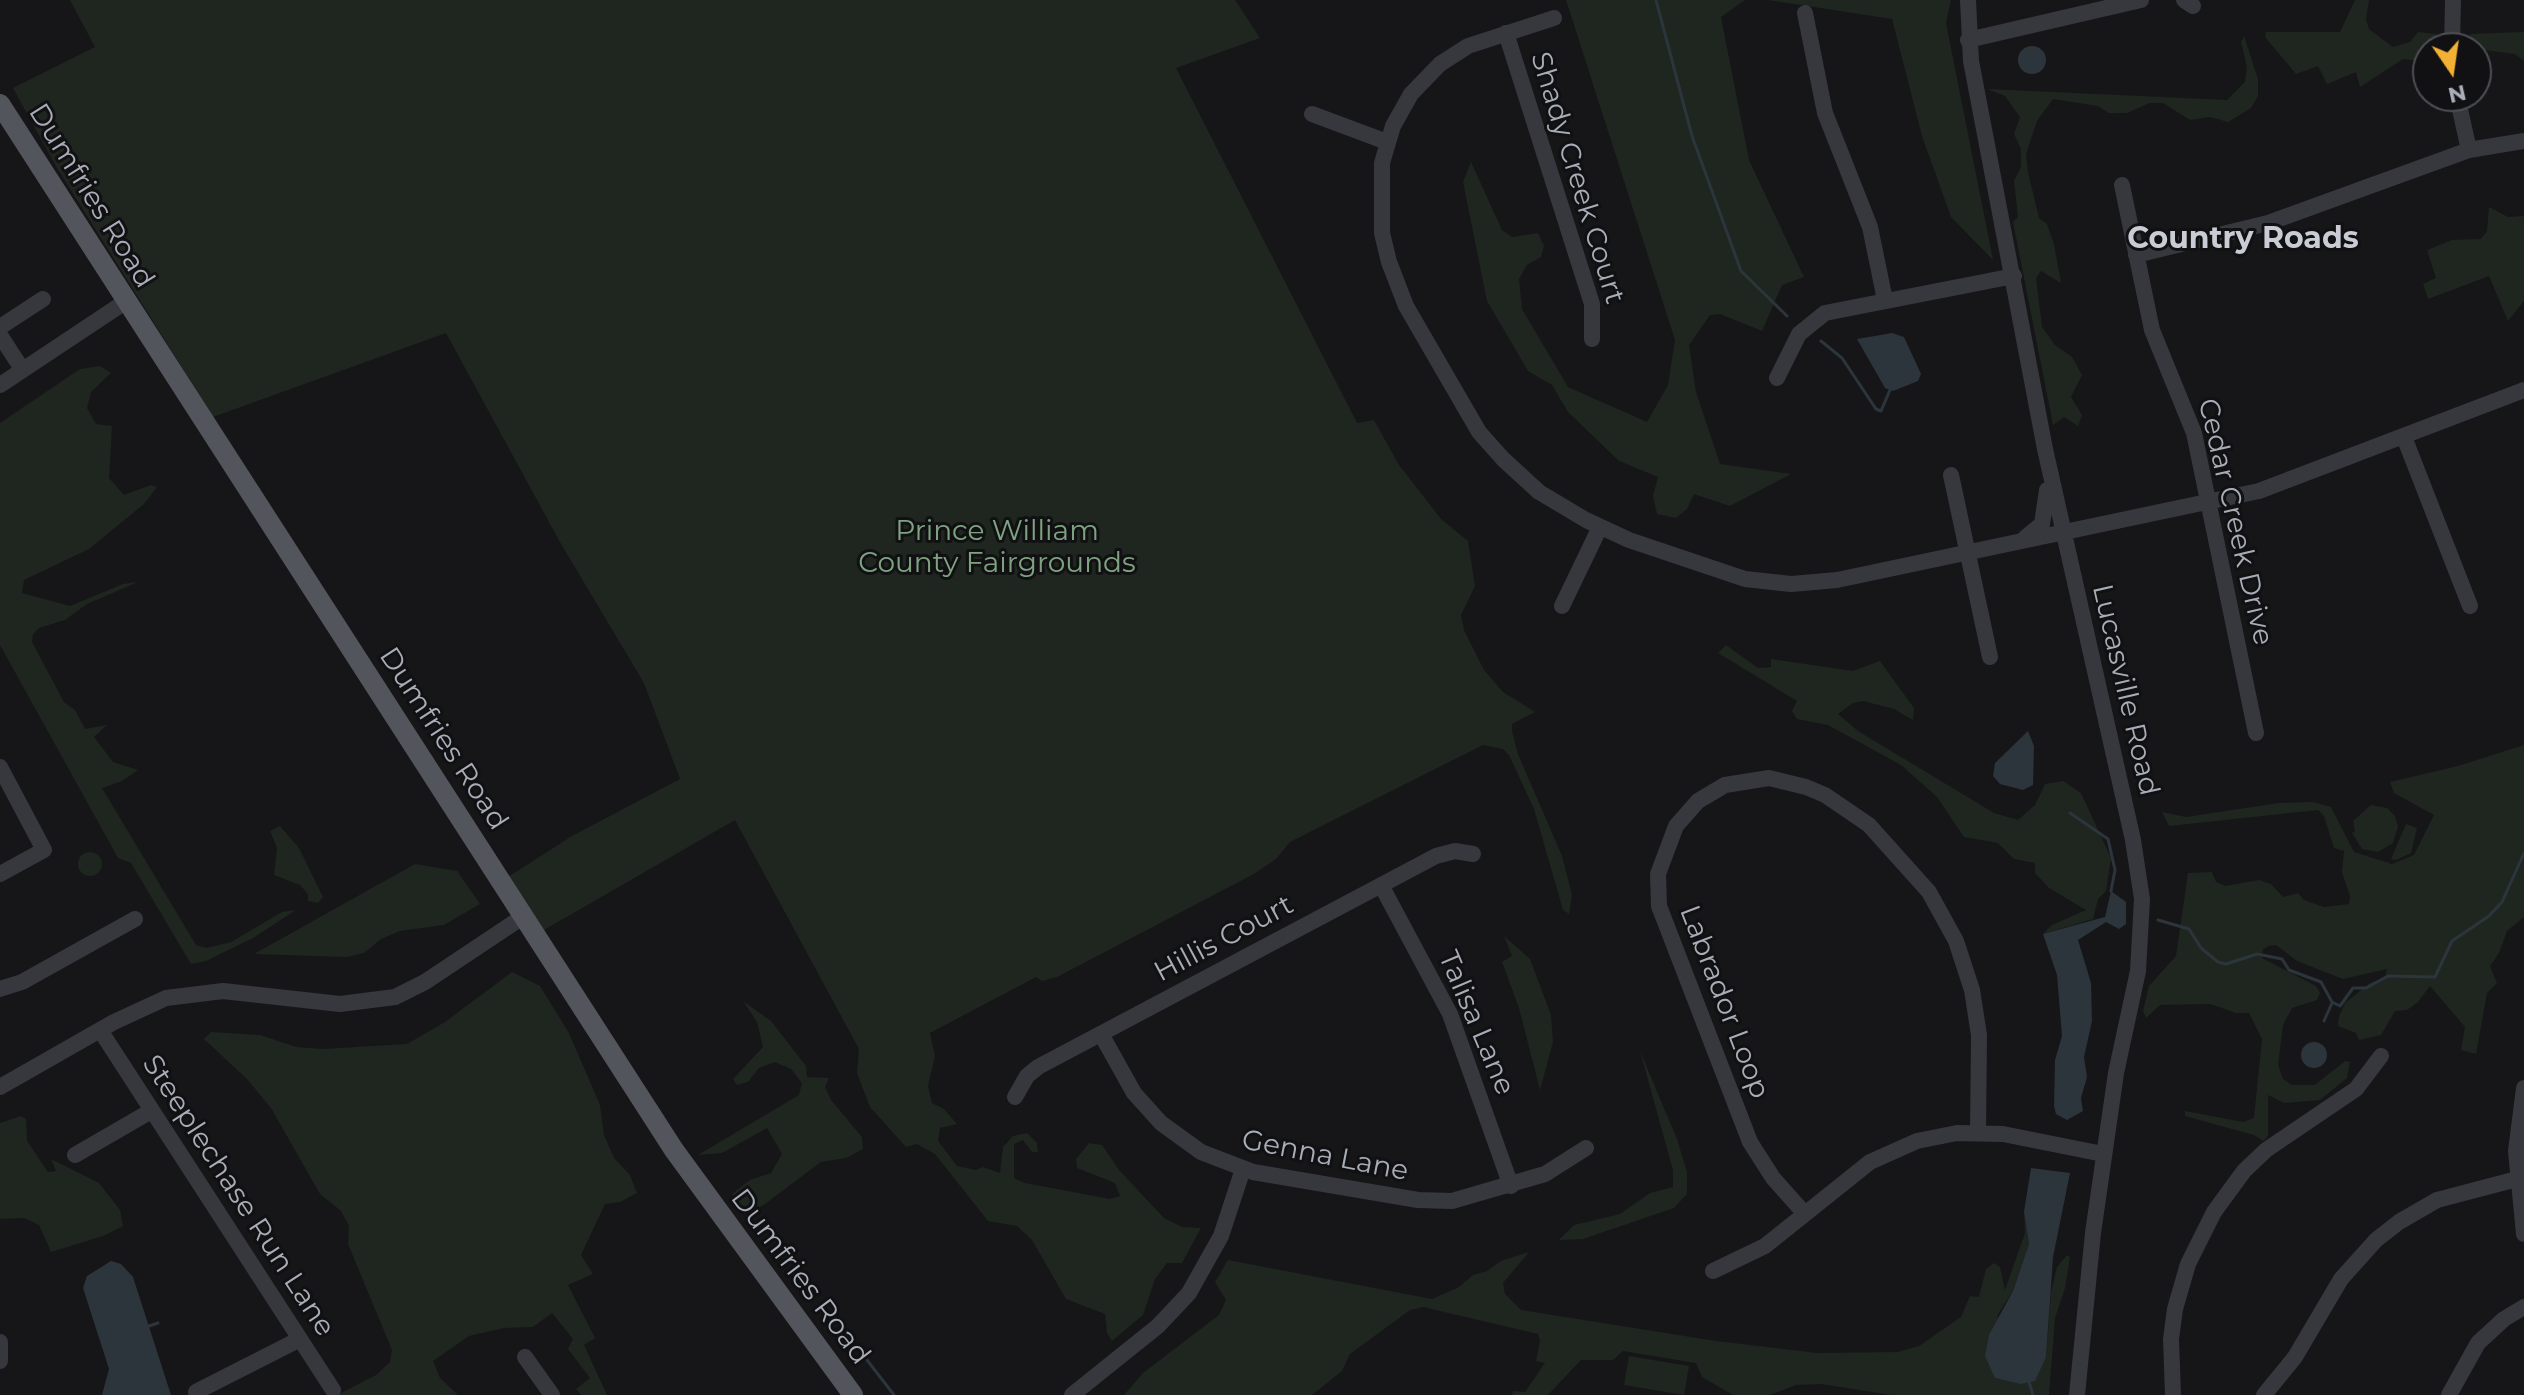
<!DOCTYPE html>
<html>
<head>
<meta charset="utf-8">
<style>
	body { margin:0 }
	#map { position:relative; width:2524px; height:1395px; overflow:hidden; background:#161618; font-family:Montserrat,sans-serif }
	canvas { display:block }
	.north { position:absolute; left:2412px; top:32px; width:80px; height:80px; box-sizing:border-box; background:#111113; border:2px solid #4d4f55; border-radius:50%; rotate:167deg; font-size:22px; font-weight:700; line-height:32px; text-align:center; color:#a8adb8 }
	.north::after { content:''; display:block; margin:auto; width:28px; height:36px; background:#f2b134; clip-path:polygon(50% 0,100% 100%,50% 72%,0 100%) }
</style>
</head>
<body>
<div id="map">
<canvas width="2524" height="1395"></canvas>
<div class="north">N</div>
</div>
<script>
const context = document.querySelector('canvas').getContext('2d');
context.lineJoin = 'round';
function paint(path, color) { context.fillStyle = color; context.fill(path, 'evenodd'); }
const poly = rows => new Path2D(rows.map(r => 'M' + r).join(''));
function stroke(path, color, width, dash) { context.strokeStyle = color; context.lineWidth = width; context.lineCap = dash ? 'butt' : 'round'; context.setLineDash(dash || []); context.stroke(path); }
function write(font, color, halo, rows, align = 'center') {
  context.font = font + ' Montserrat,sans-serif'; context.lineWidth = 6; context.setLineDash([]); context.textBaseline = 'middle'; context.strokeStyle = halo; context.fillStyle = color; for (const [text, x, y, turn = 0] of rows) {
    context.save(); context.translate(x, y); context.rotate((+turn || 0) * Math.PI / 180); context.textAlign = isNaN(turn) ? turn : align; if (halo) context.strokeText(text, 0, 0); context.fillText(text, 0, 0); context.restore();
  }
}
const green = poly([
	[70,0,1235,0,1260,38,1176,68,1357,423,1374,420,1399,465,1441,519,1468,541,1475,586,1461,615,1464,630,1484,670,1503,692,1535,712,1512,724,1512,731,1518,754,1562,856,1572,895,1569,914,1563,910,1534,809,1509,755,1503,749,1483,745,1290,842,1276,859,1252,875,1057,977,1042,981,1036,977,930,1033,935,1056,928,1086,932,1103,944,1109,957,1124,940,1128,938,1141,957,1166,976,1170,983,1167,1000,1173,1003,1147,1013,1136,1027,1133,1037,1143,1038,1152,1032,1152,1023,1140,1014,1144,1014,1178,1025,1183,1110,1199,1120,1196,1115,1183,1077,1168,1076,1159,1089,1143,1102,1145,1119,1170,1164,1218,1182,1227,1201,1228,1182,1263,1167,1263,1155,1279,1143,1315,1112,1341,1107,1333,1105,1314,1066,1299,1032,1240,1017,1226,988,1221,935,1154,917,1144,906,1147,870,1107,857,1073,859,1049,735,820,544,930,508,877,572,836,680,779,644,683,561,544,446,333,213,417,57,168,13,88,95,47],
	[1566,0,1745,0,1721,17,1749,160,1804,277,1782,285,1762,331,1720,314,1710,315,1689,345,1696,392,1720,464,1791,474,1730,506,1694,494,1687,509,1676,518,1657,514,1653,496,1658,477,1619,461,1568,412,1552,385,1528,371,1487,301,1463,182,1471,162,1502,230,1512,237,1538,233,1544,246,1541,257,1527,265,1519,279,1522,309,1568,387,1647,422,1668,385,1675,340],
	[1768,0,1951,0,1946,23,1993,260,1951,217,1922,136,1892,19],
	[2355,0,2369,0,2366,20,2369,29,2393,47,2410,42,2418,32,2436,34,2436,48,2428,48,2428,62,2403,59,2360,87,2356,72,2327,84,2318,66,2296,74,2265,37,2266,32,2340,32],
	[2524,32,2524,61,2515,54,2468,48,2470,34],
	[2244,36,2258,79,2258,96,2251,108,2228,122,2210,117,2190,120,2163,103,2150,103,2127,113,2109,113,2098,106,2053,99,2037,121,2026,154,2028,172,2039,218,2047,224,2054,244,2061,283,2041,271,2036,278,2042,327,2055,345,2072,357,2082,375,2071,397,2082,415,2078,426,2064,417,2053,425,2013,222,2018,217,2014,181,2021,167,2021,149,2014,134,2020,117,2005,96,1987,89,2227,100,2245,82,2247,67,2241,42],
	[2489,207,2508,217,2524,216,2524,301,2508,321,2489,276,2428,299,2423,284,2436,278,2427,250,2452,240,2481,239,2487,231],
	[100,366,111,373,91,392,87,408,96,424,112,426,109,478,124,495,151,485,157,487,144,504,89,549,24,580,22,593,70,606,123,584,138,582,87,604,65,620,39,628,33,634,32,642,64,702,75,710,85,729,107,725,94,737,113,762,138,770,122,781,102,788,196,945,206,948,231,942,282,912,296,910,253,938,206,961,191,964,131,863,118,858,0,645,0,423,80,369],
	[1726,645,1758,668,1771,667,1771,659,1853,671,1880,661,1914,708,1913,720,1894,709,1863,701,1853,703,1838,714,1858,731,1994,813,2018,820,2035,805,2045,784,2063,781,2081,793,2111,858,2106,891,2098,899,2093,919,2043,934,2052,925,2086,910,2049,888,2035,873,2035,863,2014,859,1998,843,1964,837,1937,797,1901,765,1828,725,1797,719,1792,711,1797,701,1718,653],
	[2524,745,2524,917,2507,931,2499,953,2490,966,2497,983,2487,993,2476,1054,2461,1050,2465,1027,2430,986,2418,1002,2407,1010,2395,1011,2381,1035,2359,1040,2356,1033,2338,1026,2339,1017,2345,1003,2370,983,2385,978,2387,969,2343,979,2297,961,2276,945,2269,946,2263,949,2262,958,2316,986,2320,993,2317,1000,2292,1008,2283,1025,2278,1065,2283,1079,2292,1085,2315,1085,2345,1061,2350,1062,2347,1078,2320,1100,2284,1103,2268,1095,2268,1136,2263,1141,2254,1135,2185,1116,2185,1111,2243,1122,2254,1118,2262,1039,2249,1013,2236,1013,2210,1004,2160,1005,2146,1018,2143,1011,2149,986,2176,956,2188,873,2212,872,2216,882,2226,886,2259,880,2271,884,2283,897,2298,893,2304,900,2324,907,2349,904,2350,896,2342,872,2344,851,2334,848,2324,816,2318,810,2169,826,2162,812,2186,817,2279,803,2313,802,2331,807,2354,852,2392,864,2414,855,2434,815,2394,793,2390,782,2458,766],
	[2371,805,2387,808,2395,816,2398,827,2393,843,2378,852,2362,849,2352,833,2355,831,2353,821],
	[2406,824,2417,828,2411,853,2396,860,2391,859],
	[280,826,299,848,323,897,318,903,308,901,308,894,300,885,274,875,277,848,270,831],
	'78 864a12 12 0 1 1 24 0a12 12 0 1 1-24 0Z',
	[415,864,457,871,480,904,444,925,400,931,381,939,364,953,347,957,254,954],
	[1504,936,1530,959,1551,1015,1553,1042,1540,1090,1519,1008,1502,962,1512,956],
	[512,972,540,986,569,1033,600,1105,604,1135,614,1158,630,1175,637,1193,620,1202,605,1204,581,1255,593,1274,568,1285,595,1338,584,1345,607,1395,581,1395,576,1389,590,1378,568,1349,573,1339,552,1313,533,1327,504,1328,469,1336,433,1361,440,1378,458,1395,337,1395,376,1375,390,1362,392,1350,348,1244,349,1226,341,1211,320,1194,271,1108,247,1079,204,1039,211,1032,260,1035,296,1047,323,1049,407,1044,445,1022],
	[743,1001,771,1021,806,1066,807,1077,829,1078,825,1087,831,1100,862,1137,863,1149,846,1158,821,1162,765,1204,745,1215,732,1194,750,1180,771,1173,782,1154,767,1128,722,1153,698,1155,799,1095,802,1083,791,1069,775,1062,759,1068,748,1082,737,1085,733,1079,763,1047,757,1022],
	[1640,1051,1677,1139,1687,1172,1687,1194,1674,1208,1583,1239,1559,1240,1574,1225,1620,1214,1650,1193,1673,1187,1673,1170],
	[21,1116,26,1119,27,1141,48,1172,56,1171,51,1159,99,1183,120,1210,123,1226,103,1236,51,1252,39,1225,24,1218,0,1219,0,1123],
	[2024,1212,2029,1244,2013,1291,1998,1314,1995,1378,2020,1384,2046,1357,2051,1292,2057,1267,2067,1255,2070,1257,2065,1288,2055,1318,2049,1395,1891,1395,1821,1384,1796,1385,1770,1395,1733,1395,1702,1377,1696,1363,1623,1351,1613,1360,1581,1360,1548,1395,1512,1395,1513,1391,1525,1392,1545,1363,1536,1361,1540,1341,1538,1334,1423,1307,1410,1310,1350,1354,1342,1371,1312,1395,1124,1395,1143,1373,1219,1315,1226,1300,1215,1282,1228,1260,1432,1299,1459,1287,1473,1275,1487,1271,1501,1261,1529,1252,1503,1283,1505,1294,1521,1310,1716,1341,1817,1353,1898,1352,1919,1346,1961,1317,1970,1296,1979,1297,1986,1269,1994,1263,2000,1267,2005,1290,2025,1233],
	[1629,1356,1689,1366,1684,1395,1624,1385]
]);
const water = poly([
	'2018 60a14 14 0 1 1 28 0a14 14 0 1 1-28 0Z',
	[1892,333,1904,337,1921,374,1918,381,1893,391,1885,388,1857,339],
	[2028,731,2034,746,2033,785,2023,790,2000,784,1993,776,1995,763],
	[2111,891,2126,902,2126,924,2119,929,2106,922,2078,940,2091,983,2092,1021,2084,1057,2087,1077,2081,1098,2083,1111,2067,1120,2056,1114,2054,1106,2055,1060,2062,1036,2057,975,2043,934,2105,917],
	'2301 1055a13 13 0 1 1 26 0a13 13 0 1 1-26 0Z',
	[2031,1168,2070,1173,2053,1257,2046,1357,2035,1381,2020,1384,1995,1378,1985,1356,1989,1335,2013,1291,2029,1244,2024,1212],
	[111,1261,121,1264,133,1277,171,1395,102,1395,109,1369,83,1288,87,1276]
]);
const stream = poly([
	[1656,0,1692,136,1741,271,1787,316],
	[1821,341,1842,358,1876,409,1881,411,1890,390],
	[2070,813,2108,839,2115,870,2111,891],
	[2158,920,2189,929,2201,948,2218,962,2226,964,2257,954,2282,959,2289,970,2321,982,2332,1002,2340,1006,2353,988,2366,988,2388,976,2435,977,2452,941,2489,916,2502,902,2524,853],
	[2324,1021,2332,1003],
	[149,1326,158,1323],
	[850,1338,855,1345],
	[867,1360,894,1395],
	[2029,1382,2033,1395]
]);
const minor = poly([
	[1968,0,1971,61,2045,449,2133,840,2142,899,2138,971,2116,1073,2093,1233,2077,1395],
	[2184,0,2193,6],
	[1805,13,1825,113,1870,227,1885,300],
	[1554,18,1468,46,1440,64,1411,94,1393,126,1382,163,1382,233,1389,262,1406,306,1479,432,1503,459,1539,492,1586,520,1629,540,1745,579,1791,584,1837,580,2259,491,2524,390],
	[1506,33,1592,304,1592,339],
	[1968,40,2141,0],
	[2452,48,2453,0],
	[2457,96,2469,150],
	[1312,114,1387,142],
	[2122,185,2152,330,2194,433,2256,733],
	[2136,255,2268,223,2469,150,2524,141],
	[0,327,43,299],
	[0,335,22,369],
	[1777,378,1799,334,1825,313,2014,276],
	[0,385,125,302],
	[2404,437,2470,606],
	[1951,475,1990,657],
	[2025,538,2042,524,2047,490],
	[1562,606,1600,527],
	[0,767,44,850,0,874],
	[1381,885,1450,1014,1511,1186],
	[0,989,22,982,135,919],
	[100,1030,333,1390],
	[1101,1034,1134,1093,1161,1123,1201,1152,1253,1172,1418,1200,1452,1201,1545,1174,1586,1148],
	[0,1087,114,1022,166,998,223,991,340,1004,395,997,425,982,524,916],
	[2524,1088,2516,1151,2524,1234],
	[1015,1097,1027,1076,1038,1067,1436,856,1455,851,1473,854],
	[75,1155,151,1111],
	[1805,1214,1773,1178,1750,1142,1659,906,1658,874,1676,826,1698,801,1725,785,1769,778,1806,787,1825,795,1869,825,1929,892,1956,941,1972,990,1979,1035,1978,1132],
	[1713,1271,1765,1246,1870,1162,1917,1141,1957,1133,2003,1134,2103,1154],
	[0,1342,0,1361],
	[525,1357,552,1395],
	[196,1392,300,1339],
	[1072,1395,1158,1326,1189,1293,1221,1236,1243,1169],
	[2173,1395,2171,1339,2175,1309,2188,1264,2214,1212,2244,1171,2266,1150,2356,1089,2381,1056],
	[2264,1395,2295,1357,2341,1279,2376,1240,2399,1222,2437,1200,2517,1179],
	[2449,1395,2478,1343,2504,1319,2524,1307]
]);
const major = poly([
	[0,104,674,1150,853,1395]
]);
const streetNames = [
	["Shady Creek Court",1577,178,73],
	["Dumfries Road",91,196,58],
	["Cedar Creek Drive",2235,522,77],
	["Lucasville Road",2125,690,77],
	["Dumfries Road",443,739,57],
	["Hillis Court",1224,939,-28],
	["Labrador Loop",1724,1002,69],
	["Talisa Lane",1476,1023,67],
	["Genna Lane",1325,1156,11],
	["Steeplechase Run Lane",238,1196,57],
	["Dumfries Road",800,1277,53]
];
const parkNames = [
	["Prince William",997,532],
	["County Fairgrounds",997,564]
];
const neighbourhoodNames = [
	["Country Roads",2243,239]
];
paint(green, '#1e261f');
paint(water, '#2c353c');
stroke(stream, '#2c353c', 3);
stroke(minor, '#37383d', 16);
stroke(major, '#53555c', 20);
write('28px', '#a8adb8', '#111113', streetNames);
write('28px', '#7fa381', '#111113', parkNames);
write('bold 30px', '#c9ccd4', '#111113', neighbourhoodNames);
</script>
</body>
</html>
